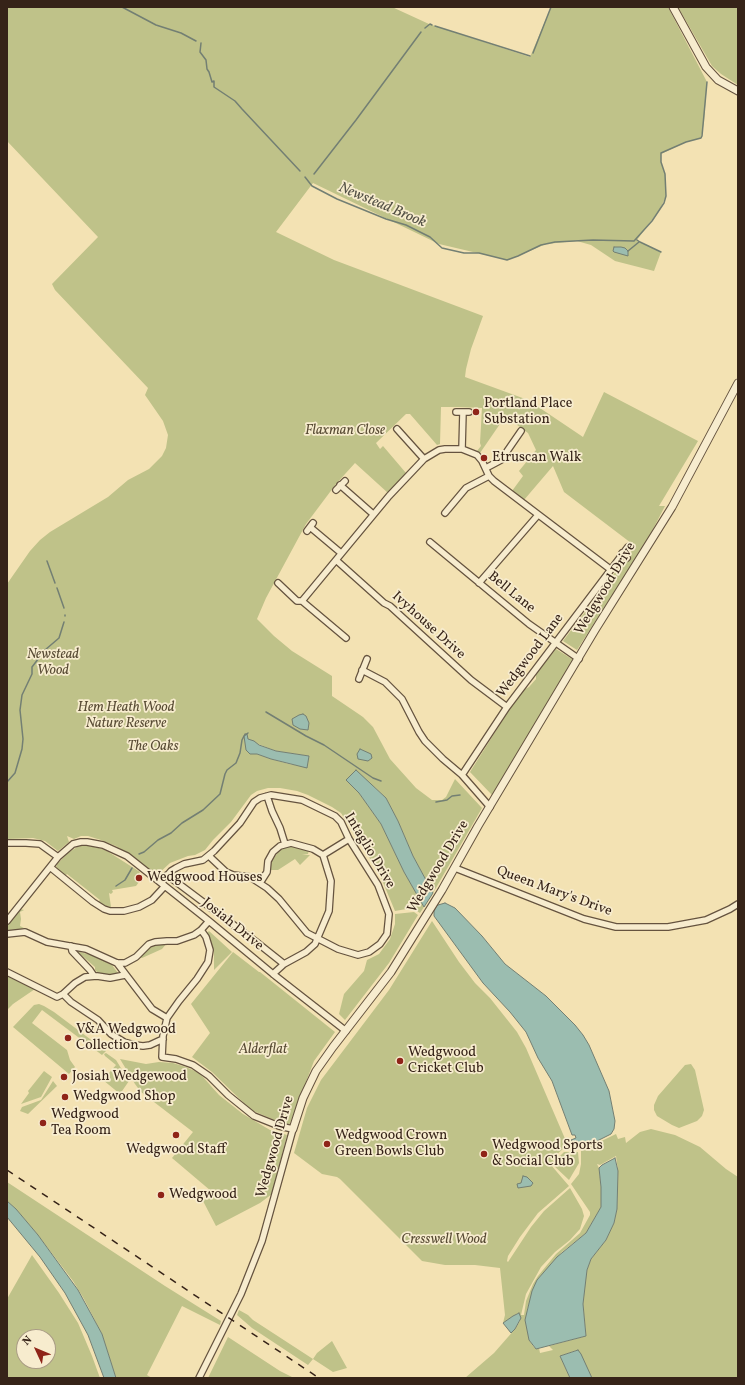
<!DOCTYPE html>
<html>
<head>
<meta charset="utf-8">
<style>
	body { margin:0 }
	#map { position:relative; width:745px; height:1385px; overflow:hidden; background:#f3e2b3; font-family:Vollkorn,serif }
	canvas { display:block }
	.frame { position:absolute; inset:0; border:8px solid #362318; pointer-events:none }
	.north { position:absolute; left:16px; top:1329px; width:40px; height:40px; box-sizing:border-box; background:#f7ecce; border:1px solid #aa9c85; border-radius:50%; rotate:314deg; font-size:11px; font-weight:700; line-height:16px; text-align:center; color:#362318 }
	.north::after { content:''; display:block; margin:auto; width:14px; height:18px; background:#8f2418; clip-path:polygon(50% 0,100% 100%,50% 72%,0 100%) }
</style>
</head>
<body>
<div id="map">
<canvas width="745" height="1385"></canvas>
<div class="frame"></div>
<div class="north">N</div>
</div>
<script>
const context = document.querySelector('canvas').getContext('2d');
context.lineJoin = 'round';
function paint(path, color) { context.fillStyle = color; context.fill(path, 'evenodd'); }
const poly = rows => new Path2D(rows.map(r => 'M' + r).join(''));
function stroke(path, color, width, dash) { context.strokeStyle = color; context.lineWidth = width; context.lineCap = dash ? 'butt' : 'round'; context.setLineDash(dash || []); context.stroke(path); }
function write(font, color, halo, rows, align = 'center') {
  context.font = font + ' Vollkorn,serif'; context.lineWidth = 3.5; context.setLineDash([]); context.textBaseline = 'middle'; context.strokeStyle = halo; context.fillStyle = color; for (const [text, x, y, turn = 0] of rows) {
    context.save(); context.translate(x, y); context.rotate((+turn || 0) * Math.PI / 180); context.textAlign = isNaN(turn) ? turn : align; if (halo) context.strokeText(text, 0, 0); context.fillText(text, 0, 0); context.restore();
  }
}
const green = poly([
	[7,7,392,7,429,24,530,57,551,7,668,7,707,82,704,122,701,138,686,142,661,154,661,162,665,174,666,196,660,209,637,240,640,242,661,252,654,271,615,261,591,245,577,241,546,244,518,256,507,260,439,244,313,183,276,232,334,260,483,316,471,349,466,369,465,377,528,400,583,437,604,392,698,441,659,506,665,506,649,537,577,650,563,641,635,546,564,492,553,466,524,500,512,491,523,476,519,471,536,450,528,433,509,419,503,416,502,421,480,453,477,451,481,446,480,443,482,408,459,407,441,407,440,444,437,445,410,414,406,414,376,443,380,449,383,446,406,473,388,493,355,463,336,484,306,524,266,598,257,619,274,636,292,651,332,676,332,696,363,717,373,727,390,759,416,788,432,800,442,800,446,797,455,779,482,808,433,893,413,856,398,821,386,798,369,782,346,780,359,793,381,824,404,872,424,907,420,913,412,908,395,911,379,873,341,813,332,807,308,795,297,791,280,788,268,788,257,791,251,795,231,822,213,840,205,850,195,855,188,856,170,863,157,875,140,862,116,846,101,840,88,836,81,836,74,839,67,836,69,842,58,851,45,841,33,838,7,839,7,584,30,551,40,540,50,532,108,497,128,480,149,469,162,456,166,448,168,435,163,421,145,395,148,388,55,290,52,284,98,237,7,141],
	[258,744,276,751,309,756,307,767,289,764,271,759,257,754,250,754],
	[678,7,738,7,738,85,721,74,712,66],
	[556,649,575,661,492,795,470,772,511,707,523,690,529,687,536,679,536,674],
	[85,845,99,848,107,851,140,872,135,879,139,882,136,886,112,890,113,892,111,894,109,893,111,907,103,906,98,902,100,900,67,874,65,876,56,867,57,864,68,853,77,847],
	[287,846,293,846,309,850,308,854,302,855,310,855,300,865,295,859,278,870,270,870,271,863,276,855,279,851],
	[20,909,24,910,20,912,21,919,20,926,24,928,22,929,7,931,7,925],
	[414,912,418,915,389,963,345,1020,339,1014,344,994,364,971,367,960,379,954,390,939,395,924,395,914],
	[432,921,459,962,475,983,490,998,517,1032,526,1048,566,1141,565,1147,552,1159,554,1162,564,1152,578,1152,579,1163,569,1180,552,1164,551,1165,569,1186,538,1213,520,1237,508,1256,507,1261,508,1262,531,1227,544,1211,570,1188,582,1209,584,1216,580,1229,570,1240,555,1252,541,1267,526,1294,521,1315,524,1315,526,1301,533,1284,538,1276,556,1254,580,1233,590,1215,590,1212,571,1184,579,1174,581,1164,581,1151,616,1134,618,1139,625,1137,626,1143,640,1132,651,1129,675,1135,700,1147,726,1169,738,1177,738,1378,592,1378,577,1350,560,1356,570,1378,465,1378,494,1353,515,1329,520,1321,518,1313,503,1323,505,1315,500,1268,475,1265,445,1265,422,1261,340,1179,337,1177,322,1174,294,1153,307,1108,321,1080,389,990],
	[616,1156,618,1171,617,1209,614,1223,606,1240,591,1259,587,1270,585,1277,583,1304,586,1336,549,1346,553,1350,540,1353,539,1348,536,1349,533,1346,529,1340,527,1310,537,1280,562,1252,586,1233,601,1207,601,1187,599,1168,597,1164,600,1165],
	[209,931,232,952,214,970,214,952,210,938,207,933],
	[156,943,167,943,162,949,142,958,139,957,147,948],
	[76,951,95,956,112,965,118,973,115,975,100,975,95,970,95,967,80,954,76,953],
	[233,952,259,972,260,972,335,1032,314,1061,289,1126,251,1110,212,1072,192,1057,210,1033,191,1004],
	[7,976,35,989,13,1004,7,1010],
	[39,1004,44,1006,54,1012,106,1051,102,1055,42,1010,32,1023,67,1050,70,1060,75,1067,69,1074,13,1027,34,1005],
	[106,1053,116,1060,129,1081,120,1094,103,1080,116,1065,105,1056,104,1054],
	[120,1059,146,1064,159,1062,173,1063,186,1067,197,1072,203,1077,219,1095,243,1114,270,1130,287,1135,272,1194,260,1203,216,1226,203,1201,211,1191,172,1158,193,1132,141,1092,135,1084],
	[691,1064,695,1070,704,1110,702,1116,697,1121,679,1128,672,1125,657,1116,654,1110,654,1105,658,1096,685,1065],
	[44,1071,52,1077,41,1097,21,1104,29,1093,28,1091],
	[53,1081,57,1086,28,1114,20,1111,22,1107,41,1100],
	[7,1182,165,1286,221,1321,220,1325,182,1306,147,1375,152,1378,116,1378,102,1334,84,1299,73,1281,38,1235,16,1209,7,1201],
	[32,1255,59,1293,78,1323,92,1356,100,1378,7,1378,7,1299],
	[24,1337,48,1337,48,1361,24,1361],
	[239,1310,248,1315,253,1320,313,1359,317,1353,332,1341,347,1368,333,1372,313,1359,308,1365,252,1328,237,1315],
	[228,1337,280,1371,294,1378,208,1378]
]);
const water = poly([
	[614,247,621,247,625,248,628,251,628,256,614,252,613,251,614,247],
	[303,714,306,716,309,723,308,730,300,729,293,725,292,719,299,715,303,714],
	[245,734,247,734,248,739,254,741,259,745,276,751,309,756,307,768,271,759,257,754,250,754,246,750,244,736,245,734],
	[360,749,371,754,372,758,368,761,358,759,357,754,360,749],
	[356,770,386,798,398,821,413,856,433,893,424,907,404,872,381,824,359,793,346,780,356,770],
	[445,903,455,908,482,936,505,964,546,996,575,1025,583,1035,589,1045,609,1091,615,1121,614,1129,611,1134,583,1148,578,1146,577,1141,574,1142,571,1140,576,1138,575,1135,572,1135,552,1081,538,1058,526,1032,510,1012,483,983,434,916,434,911,436,907,438,905,445,903],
	[615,1158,618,1171,617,1209,614,1223,606,1240,591,1259,587,1270,583,1304,586,1336,536,1349,529,1340,525,1320,532,1291,537,1280,557,1257,586,1233,601,1207,601,1187,599,1168,602,1165,615,1158],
	[523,1176,527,1177,533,1183,531,1186,518,1188,517,1184,521,1183,523,1176],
	[7,1201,16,1209,38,1235,78,1290,102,1334,116,1378,104,1378,88,1335,65,1293,40,1257,7,1217,7,1201],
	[519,1313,521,1318,515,1329,511,1333,503,1323,513,1316,519,1313],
	[578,1350,581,1354,592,1378,570,1378,560,1356,578,1350]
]);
const stream = poly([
	[122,7,156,25,181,33,196,41],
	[435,26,530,56],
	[425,28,430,24,432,25],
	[201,43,200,52,206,60,207,69,209,72,212,82,214,81,214,87,235,101,242,109,300,171],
	[533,53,551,7],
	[314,174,356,120,421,32],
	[305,177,312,186,337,199,386,219,406,225,430,237,442,248,464,253,479,253,507,260,518,256,541,245,555,242,593,240,634,241,652,221,664,203,666,196,665,174,661,162,661,153,686,142,701,138,702,136,707,82],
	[637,240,640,242,661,252],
	[628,251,639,242],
	[47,561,55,583],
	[57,588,64,608],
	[65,616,65,615],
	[266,712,306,736,324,745,373,778,381,781],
	[7,782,15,773,22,749,23,739,20,710,22,695,32,674,32,667,45,650,59,638,64,622],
	[436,802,447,800,452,796,460,795],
	[139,854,144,852,158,840,171,833,182,823,203,810,220,794,225,774,227,770,236,763,240,753,242,740,244,736,248,733],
	[116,886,125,880,132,868]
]);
const minor = poly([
	[456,412,469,412],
	[397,429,424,459],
	[462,449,463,412],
	[486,468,501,460,521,431],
	[340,485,373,514],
	[336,490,345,481],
	[445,513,466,488,489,476],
	[310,527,341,553],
	[307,531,313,523],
	[430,542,529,624,579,659],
	[622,553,627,558],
	[336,560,384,603,390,606,471,680,507,707],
	[278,583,297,601,302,601,346,638],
	[479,583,538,515],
	[302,601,389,496,424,459,439,450,445,449,462,449,477,455,482,461,489,476,494,481,610,569],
	[362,670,385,682,402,699,419,732,425,741,443,759,462,775,490,807],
	[359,679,367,659],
	[462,775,507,707,628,547],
	[267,796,272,811,280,828,285,844],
	[7,843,26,843,40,844,58,857],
	[323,855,349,839],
	[50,867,93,902,104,909,110,911,124,911,139,907,152,900,165,886],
	[455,868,584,919,616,927,668,927,706,920,730,909,738,904],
	[167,875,255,941,284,964],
	[161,883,171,871,176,868,184,864,203,860,214,851,240,823,254,802,260,798,271,795,302,800,335,816,341,822,349,839,378,885,389,914,387,934,380,944,369,952,358,955,338,949,307,933,279,899,267,888,250,877,233,875,226,872,209,856],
	[260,883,267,872,268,861,273,852,280,846,291,843,313,849,323,855,331,881,329,911,315,944,306,952,284,964,273,974],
	[7,921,58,857,73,844,81,842,87,842,103,845,127,856,209,921,273,974,346,1031],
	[7,934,25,932,47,942,86,949,117,963,125,963,136,957,149,944,155,942,167,941,177,941,194,935,201,930,209,921],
	[71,946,72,951,90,970,94,976],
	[117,963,152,1009,167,1018],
	[7,972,57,997,63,994,75,983,85,977,97,976,110,978,125,975],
	[63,994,71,1002,98,1020,111,1034,124,1042,135,1045,143,1046,150,1045,163,1039],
	[199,1378,241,1294,262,1241,293,1129,279,1126,254,1116,228,1095,209,1076,193,1065,176,1059,162,1057,163,1036,167,1018,179,1001,197,979,208,962,210,950,206,937,201,930]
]);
const tertiary = poly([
	[673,7,706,67,718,80,738,91],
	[293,1129,303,1098,316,1071,333,1047,391,972,442,890,478,826,595,630,672,507,738,383]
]);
const rail = poly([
	[7,1170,319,1378]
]);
const markers = [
	[476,412,4,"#8f2418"],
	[484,458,4,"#8f2418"],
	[139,878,4,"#8f2418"],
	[68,1038,4,"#8f2418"],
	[400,1061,4,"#8f2418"],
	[64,1077,4,"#8f2418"],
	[65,1097,4,"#8f2418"],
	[43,1123,4,"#8f2418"],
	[176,1135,4,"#8f2418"],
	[327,1144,4,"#8f2418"],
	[484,1154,4,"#8f2418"],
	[161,1195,4,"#8f2418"]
];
const poiNames = [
	["Portland Place",484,404],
	["Substation",484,420],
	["Etruscan Walk",492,458],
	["Wedgwood Houses",147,878],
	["V&A Wedgwood",76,1030],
	["Collection",76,1046],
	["Wedgwood",408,1053],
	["Cricket Club",408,1069],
	["Josiah Wedgewood",72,1077],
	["Wedgwood Shop",73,1097],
	["Wedgwood",51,1115],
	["Tea Room",51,1131],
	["Wedgwood Crown",335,1136],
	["Green Bowls Club",335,1152],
	["Wedgwood Sports",492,1146],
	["& Social Club",492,1162],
	["Wedgwood Staff",176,1150,"center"],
	["Wedgwood",169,1195]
];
const parkNames = [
	["Flaxman Close",345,431],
	["Newstead",53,655],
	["Wood",53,671],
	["Hem Heath Wood",126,708],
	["Nature Reserve",126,724],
	["The Oaks",153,747],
	["Alderflat",263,1050],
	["Cresswell Wood",444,1240]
];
const streetNames = [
	["Wedgwood Drive",606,589,-59],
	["Bell Lane",511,593,39],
	["Ivyhouse Drive",428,626,42],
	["Wedgwood Lane",531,656,-53],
	["Intaglio Drive",369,851,59],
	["Wedgwood Drive",439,867,-59],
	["Queen Mary's Drive",554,892,20],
	["Josiah Drive",232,925,39],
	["Wedgwood Drive",276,1147,-74]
];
const waterNames = [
	["Newstead Brook",382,206,23]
];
paint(green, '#bfc289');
paint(water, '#9bbdb0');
stroke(water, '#737f73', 1);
stroke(stream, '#737f73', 1.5);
stroke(minor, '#65533f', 8);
stroke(tertiary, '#65533f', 9);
stroke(minor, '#f7ecce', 5.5);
stroke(tertiary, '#f7ecce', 7);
stroke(rail, '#362318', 1.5, [7, 7]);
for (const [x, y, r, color] of markers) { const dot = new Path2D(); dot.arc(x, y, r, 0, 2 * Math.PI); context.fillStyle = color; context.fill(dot); stroke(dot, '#f7ecce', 1.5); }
write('14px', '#362318', '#f7ecce', poiNames, 'left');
write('italic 14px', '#584b34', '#f7ecce', parkNames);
write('14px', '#362318', '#f7ecce', streetNames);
write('italic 15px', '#545146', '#f7ecce', waterNames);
</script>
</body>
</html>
